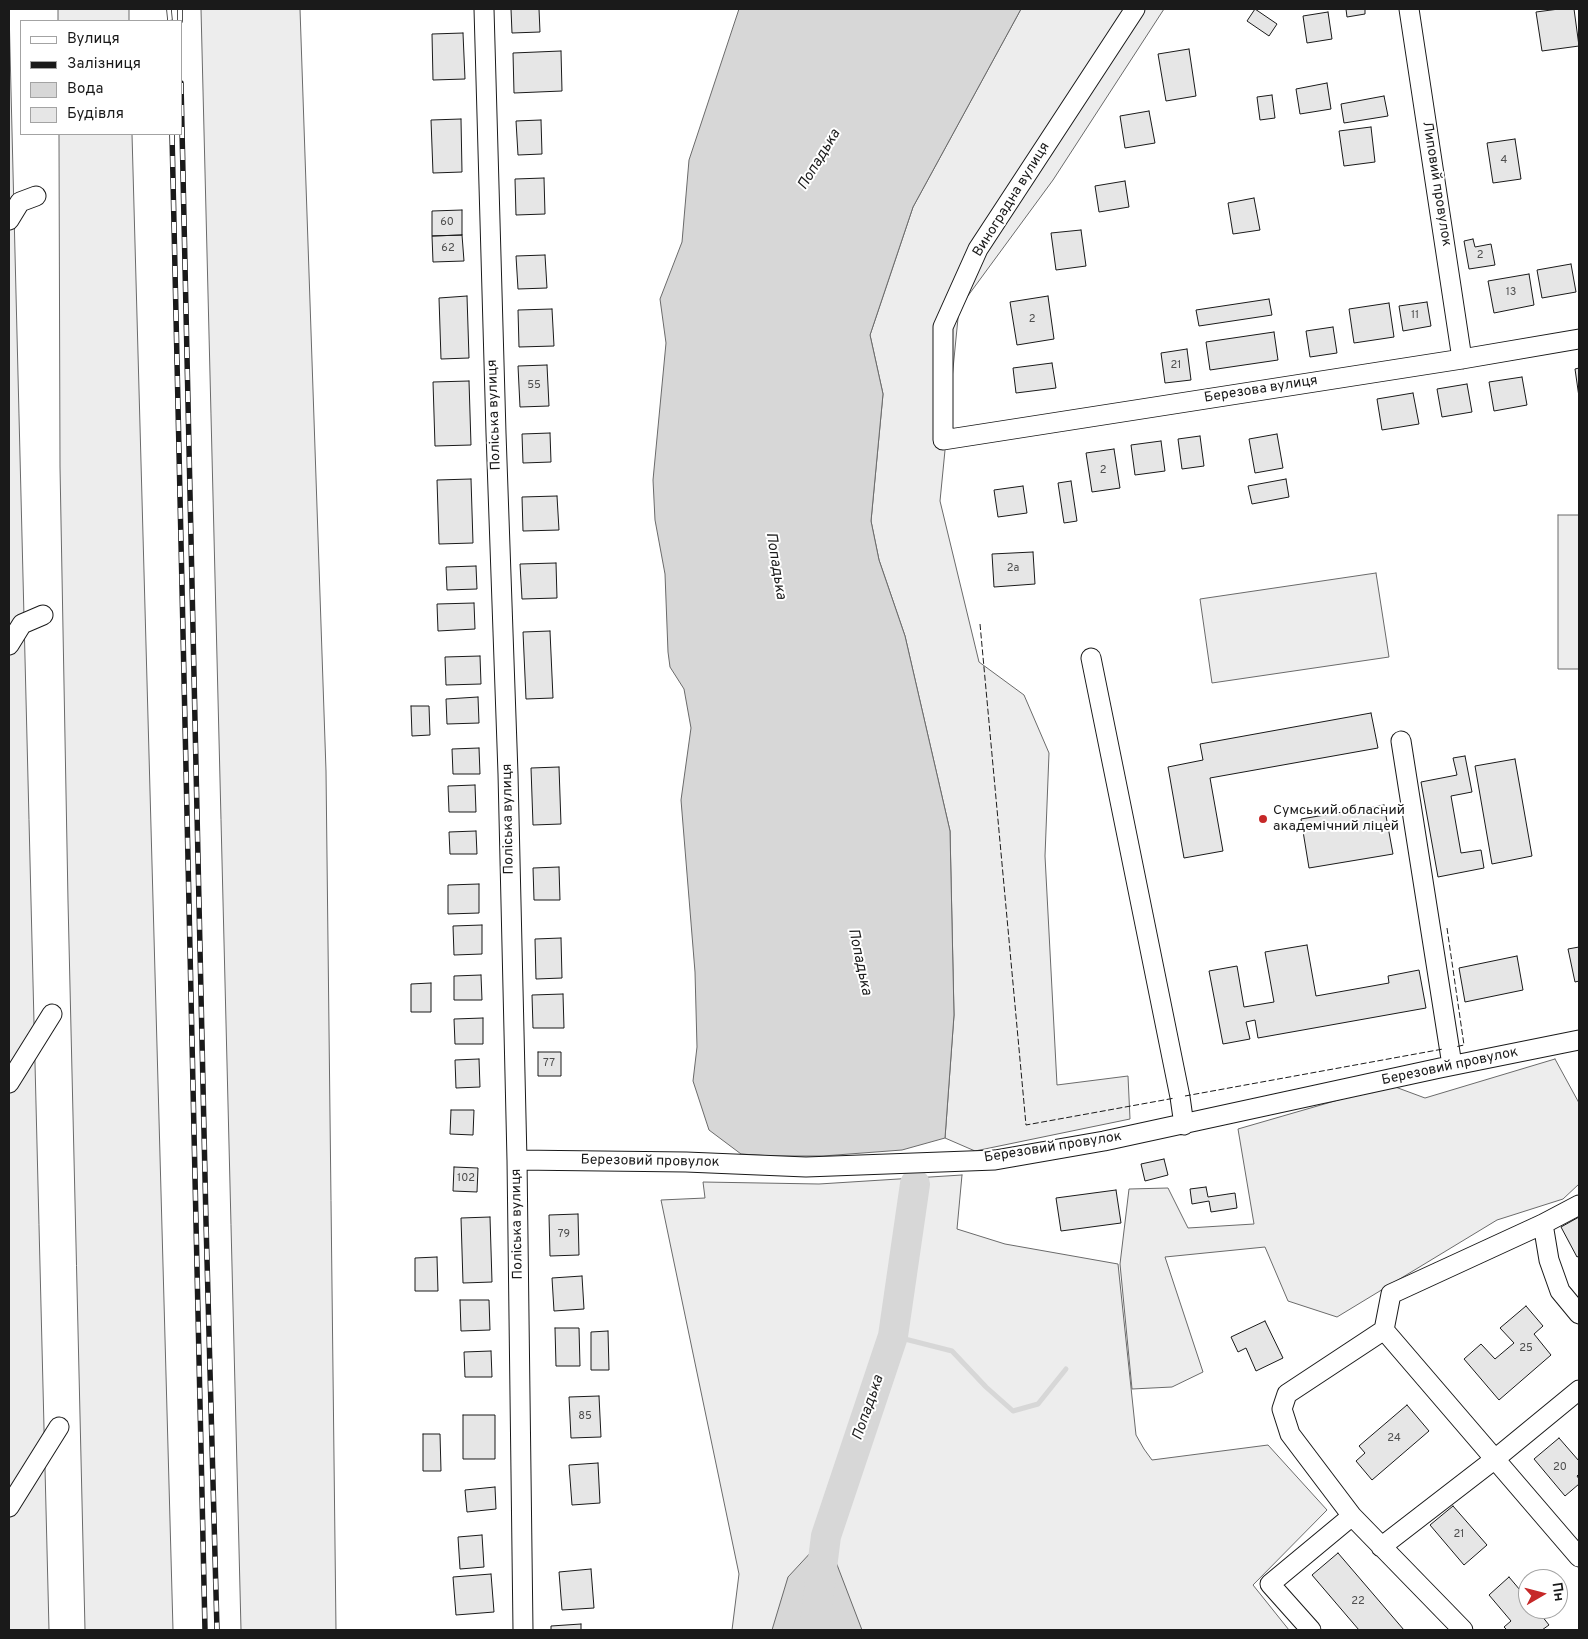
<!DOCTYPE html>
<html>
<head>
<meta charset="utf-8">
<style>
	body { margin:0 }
	#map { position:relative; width:1588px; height:1639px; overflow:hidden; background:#fff; font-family:Overpass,sans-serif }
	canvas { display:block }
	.frame { position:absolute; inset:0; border:10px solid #1a1a1a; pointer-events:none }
	.legend { position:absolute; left:20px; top:20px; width:162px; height:115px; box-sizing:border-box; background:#fff; border:1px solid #a3a3a3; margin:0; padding:6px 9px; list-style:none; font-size:15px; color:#1a1a1a }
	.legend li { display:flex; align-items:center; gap:10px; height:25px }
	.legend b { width:25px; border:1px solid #a3a3a3 }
	.north { position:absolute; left:1518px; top:1569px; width:50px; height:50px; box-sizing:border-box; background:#fff; border:1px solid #a3a3a3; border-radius:50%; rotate:82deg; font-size:14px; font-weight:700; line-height:20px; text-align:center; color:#1a1a1a }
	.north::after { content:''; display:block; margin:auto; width:18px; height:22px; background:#c62828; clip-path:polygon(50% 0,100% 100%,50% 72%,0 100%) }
</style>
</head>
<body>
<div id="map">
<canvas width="1588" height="1639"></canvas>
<div class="frame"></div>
<ul class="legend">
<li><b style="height:6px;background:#fff"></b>Вулиця</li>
<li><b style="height:6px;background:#1a1a1a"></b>Залізниця</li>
<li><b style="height:14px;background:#d7d7d7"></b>Вода</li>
<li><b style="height:14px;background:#e6e6e6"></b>Будівля</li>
</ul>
<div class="north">Пн</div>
</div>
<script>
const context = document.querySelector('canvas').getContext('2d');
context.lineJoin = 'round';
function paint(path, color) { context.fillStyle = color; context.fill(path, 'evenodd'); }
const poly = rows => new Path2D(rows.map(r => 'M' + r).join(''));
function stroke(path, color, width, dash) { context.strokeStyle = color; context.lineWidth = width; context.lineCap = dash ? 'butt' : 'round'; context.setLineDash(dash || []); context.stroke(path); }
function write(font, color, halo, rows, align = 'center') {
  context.font = font + ' Overpass,sans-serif'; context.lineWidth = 4; context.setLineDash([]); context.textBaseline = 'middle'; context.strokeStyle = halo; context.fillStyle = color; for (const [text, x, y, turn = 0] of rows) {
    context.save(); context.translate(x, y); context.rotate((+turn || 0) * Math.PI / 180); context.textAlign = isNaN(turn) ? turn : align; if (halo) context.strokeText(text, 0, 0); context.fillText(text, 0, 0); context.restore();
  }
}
const built = poly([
	[9,9,49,1630,9,1630,9,9],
	[58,9,129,9,129,21,58,21,58,9],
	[201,9,300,9,326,771,336,1630,241,1630,201,9],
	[1021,9,1164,9,1053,180,959,308,940,501,979,662,1024,695,1049,753,1045,856,1057,1085,1128,1076,1130,1119,975,1151,945,1138,954,1015,950,831,905,636,879,560,871,521,883,394,870,335,913,207,1021,9],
	[59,134,132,134,173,1630,85,1630,68,901,60,467,59,134],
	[1558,515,1579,515,1579,669,1558,669,1558,515],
	[1376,573,1389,657,1212,683,1200,599,1376,573],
	[1555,1059,1579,1103,1579,1184,1563,1199,1497,1220,1337,1317,1288,1301,1265,1247,1165,1257,1203,1372,1172,1387,1132,1389,1120,1264,1129,1189,1168,1188,1188,1228,1254,1224,1238,1129,1390,1085,1425,1098,1555,1059],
	[962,1175,957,1229,1005,1244,1118,1264,1136,1435,1144,1449,1152,1460,1268,1445,1327,1510,1253,1585,1289,1630,732,1630,739,1574,661,1200,705,1198,703,1182,819,1184,962,1175]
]);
const water = poly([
	[739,9,1021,9,913,207,870,335,883,394,871,521,879,560,905,636,950,831,954,1015,945,1138,902,1150,823,1156,772,1156,741,1154,709,1130,693,1081,697,1047,695,972,681,800,691,728,684,689,670,667,668,652,665,574,655,520,653,480,666,343,660,299,682,242,689,160,739,9],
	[826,1536,862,1630,772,1630,788,1577,826,1536]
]);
const stream = poly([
	[893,1336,952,1351,986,1387,1013,1411,1038,1404,1066,1369]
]);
const river = poly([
	[814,1630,826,1536,893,1336,915,1184]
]);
const building = poly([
	[511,9,539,9,540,32,512,33,511,9],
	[1255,9,1277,24,1269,36,1247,21,1255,9],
	[1346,9,1365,9,1365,14,1347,17,1346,9],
	[1559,9,1574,9,1579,46,1542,51,1536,12,1559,9],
	[1328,12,1332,39,1307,43,1303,16,1328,12],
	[463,33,465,79,433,80,432,34,463,33],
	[1189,49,1196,96,1166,101,1158,54,1189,49],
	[561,51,562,91,514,93,513,53,561,51],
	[1327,83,1331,109,1300,114,1296,89,1327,83],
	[1272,95,1275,118,1260,120,1257,97,1272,95],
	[1384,96,1388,116,1344,123,1341,104,1384,96],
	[1149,111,1155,143,1125,148,1120,116,1149,111],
	[461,119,462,172,433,173,431,120,461,119],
	[541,120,542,154,518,155,516,121,541,120],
	[1371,127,1375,162,1344,166,1339,131,1371,127],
	[1515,139,1521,179,1493,183,1487,143,1515,139],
	[544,178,545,214,516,215,515,179,544,178],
	[1125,181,1129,207,1099,212,1095,186,1125,181],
	[1254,198,1260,230,1233,234,1228,203,1254,198],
	[462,210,462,235,432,236,432,211,462,210],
	[1081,230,1086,266,1056,270,1051,233,1081,230],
	[462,235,464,261,433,262,432,236,462,235],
	[1473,239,1475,247,1491,244,1495,265,1469,269,1464,241,1473,239],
	[545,255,547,288,518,289,516,256,545,255],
	[1571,264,1576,292,1542,298,1537,270,1571,264],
	[1529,274,1534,305,1494,313,1488,281,1529,274],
	[467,296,469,358,441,359,439,298,467,296],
	[1048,296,1054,339,1017,345,1010,302,1048,296],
	[1269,299,1272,315,1199,326,1196,310,1269,299],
	[1427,302,1431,326,1403,331,1399,306,1427,302],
	[1389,303,1394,337,1354,343,1349,309,1389,303],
	[552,309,554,346,519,347,518,310,552,309],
	[1333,327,1337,353,1310,357,1306,331,1333,327],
	[1274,332,1278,360,1210,370,1206,342,1274,332],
	[1187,349,1191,380,1165,383,1161,353,1187,349],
	[1052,363,1056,388,1016,393,1013,368,1052,363],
	[547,365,549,406,520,407,518,366,547,365],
	[1579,368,1579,397,1575,369,1579,368],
	[1522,377,1527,405,1494,411,1489,382,1522,377],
	[469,381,471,445,435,446,433,382,469,381],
	[1467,384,1472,412,1442,417,1437,389,1467,384],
	[1413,393,1419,424,1382,430,1377,399,1413,393],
	[550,433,551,462,523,463,522,434,550,433],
	[1277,434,1283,468,1255,473,1249,439,1277,434],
	[1200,436,1204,466,1182,469,1178,439,1200,436],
	[1161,441,1165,471,1135,475,1131,445,1161,441],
	[1114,449,1120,488,1092,492,1086,453,1114,449],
	[471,479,473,543,439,544,437,480,471,479],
	[1286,479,1289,497,1252,504,1248,486,1286,479],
	[1071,481,1077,521,1064,523,1058,483,1071,481],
	[1023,486,1027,513,998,517,994,490,1023,486],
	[557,496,559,530,523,531,522,497,557,496],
	[1033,552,1035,584,994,587,992,554,1033,552],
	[556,563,557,598,522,599,520,564,556,563],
	[476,566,477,589,447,590,446,567,476,566],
	[474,603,475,629,438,631,437,604,474,603],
	[550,631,553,698,526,699,523,632,550,631],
	[480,656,481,684,446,685,445,657,480,656],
	[478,697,479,723,447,724,446,699,478,697],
	[411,706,429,706,430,735,412,736,411,706],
	[1371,713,1378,748,1210,778,1223,851,1184,858,1168,767,1203,760,1200,744,1371,713],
	[479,748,480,774,453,774,452,749,479,748],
	[1465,756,1472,792,1451,796,1461,853,1481,850,1484,868,1438,877,1421,782,1457,775,1453,758,1465,756],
	[1515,759,1532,856,1492,864,1475,766,1515,759],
	[559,767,561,824,533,825,531,768,559,767],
	[475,785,476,812,449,812,448,786,475,785],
	[1384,805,1393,854,1309,868,1301,819,1384,805],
	[476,831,477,854,450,854,449,832,476,831],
	[559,867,560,900,534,900,533,868,559,867],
	[479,884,479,913,448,914,448,885,479,884],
	[482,925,482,954,454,955,453,926,482,925],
	[561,938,562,978,536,979,535,939,561,938],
	[1307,945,1316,996,1389,983,1388,976,1419,970,1426,1008,1258,1038,1255,1020,1246,1022,1250,1039,1223,1044,1209,971,1237,966,1244,1007,1274,1002,1265,952,1307,945],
	[1579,947,1579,981,1575,982,1568,949,1579,947],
	[1517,956,1523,990,1465,1002,1459,968,1517,956],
	[481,975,482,1000,454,1000,454,976,481,975],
	[431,983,431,1012,411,1012,411,984,431,983],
	[563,994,564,1028,533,1028,532,995,563,994],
	[483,1018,483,1044,455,1044,454,1019,483,1018],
	[538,1052,561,1052,561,1076,538,1076,538,1052],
	[479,1059,480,1087,456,1088,455,1060,479,1059],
	[451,1110,474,1110,473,1135,450,1134,451,1110],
	[1164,1159,1168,1175,1145,1181,1141,1164,1164,1159],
	[454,1167,478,1168,477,1192,453,1191,454,1167],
	[1206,1187,1208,1197,1235,1193,1237,1208,1211,1212,1209,1201,1192,1204,1190,1189,1206,1187],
	[1116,1190,1121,1223,1061,1231,1056,1198,1116,1190],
	[578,1214,579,1255,550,1256,549,1215,578,1214],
	[490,1217,492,1282,463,1283,461,1218,490,1217],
	[1579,1217,1579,1256,1577,1257,1561,1227,1579,1217],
	[437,1257,438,1291,415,1291,415,1258,437,1257],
	[582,1276,584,1309,554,1311,552,1278,582,1276],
	[460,1300,489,1300,490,1330,461,1331,460,1300],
	[1526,1306,1543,1326,1534,1334,1551,1355,1499,1400,1464,1359,1481,1344,1495,1359,1514,1343,1500,1328,1526,1306],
	[1265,1321,1283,1358,1256,1371,1246,1348,1238,1352,1231,1337,1265,1321],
	[555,1328,579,1328,580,1366,556,1366,555,1328],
	[608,1331,609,1370,591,1370,591,1332,608,1331],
	[491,1351,492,1377,465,1377,464,1352,491,1351],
	[599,1396,601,1437,571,1438,569,1397,599,1396],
	[1407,1405,1429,1431,1372,1480,1356,1461,1365,1453,1359,1446,1407,1405],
	[463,1415,495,1415,495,1459,463,1459,463,1415],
	[423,1434,440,1434,441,1471,423,1471,423,1434],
	[1559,1438,1579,1461,1579,1474,1577,1476,1579,1479,1579,1484,1565,1496,1534,1459,1559,1438],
	[598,1463,600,1503,572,1505,569,1465,598,1463],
	[495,1487,496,1509,467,1512,465,1490,495,1487],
	[1453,1506,1487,1545,1464,1565,1430,1525,1453,1506],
	[482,1535,484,1567,460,1569,458,1537,482,1535],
	[1338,1553,1404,1630,1359,1630,1312,1575,1338,1553],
	[591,1569,594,1608,562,1610,559,1572,591,1569],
	[491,1574,494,1612,456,1615,453,1577,491,1574],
	[1509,1577,1520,1590,1528,1583,1528,1609,1541,1609,1538,1611,1549,1625,1542,1630,1507,1630,1504,1627,1511,1621,1489,1595,1509,1577],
	[581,1624,581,1630,551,1630,551,1626,581,1624]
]);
const minor = poly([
	[484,9,496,433,508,774,517,1160,523,1630],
	[1135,9,978,249,943,327,943,440,1462,359,1579,339],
	[1409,9,1462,359],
	[9,220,20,202,36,196],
	[9,645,22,624,43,615],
	[1091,658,1180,1097,1184,1125],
	[1401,741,1452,1065],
	[9,1083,52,1014],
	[517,1160,686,1162,806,1167,995,1160,1104,1141,1440,1068,1579,1040],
	[1579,1205,1543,1224,1391,1294,1384,1330,1579,1557],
	[1543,1224,1549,1260,1560,1291,1579,1314],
	[1384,1330,1287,1394,1282,1409,1290,1434,1352,1516,1463,1630],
	[9,1507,59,1427],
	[1381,1547,1495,1459,1579,1390],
	[1311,1630,1270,1584,1352,1516]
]);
const rail = poly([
	[169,9,170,21],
	[180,9,180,21],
	[181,83,206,1222,217,1630],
	[172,134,205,1630]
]);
const fence = poly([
	[980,624,1026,1125,1175,1098],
	[1447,928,1464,1045,1455,1047],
	[1185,1096,1443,1049]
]);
const markers = [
	[1263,819,5,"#c62828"]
];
const numberNames = [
	["4",1504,161],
	["60",447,223],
	["62",448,249],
	["2",1480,256],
	["13",1511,293],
	["11",1415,316],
	["2",1032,320],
	["21",1176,366],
	["55",534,386],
	["2",1103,471],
	["2а",1013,569],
	["77",549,1064],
	["102",466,1179],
	["79",564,1235],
	["25",1526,1349],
	["85",585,1417],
	["24",1394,1439],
	["20",1560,1468],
	["21",1459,1535],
	["22",1358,1602]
];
const streetNames = [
	["Липовий провулок",1436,184,81],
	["Виноградна вулиця",1012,200,-58],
	["Березова вулиця",1261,390,-9],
	["Поліська вулиця",495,415,-92],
	["Поліська вулиця",509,819,-91],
	["Березовий провулок",1450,1067,-12],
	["Березовий провулок",1053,1148,-9],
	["Березовий провулок",650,1162,1],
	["Поліська вулиця",518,1224,-91]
];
const poiNames = [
	["Сумський обласний",1273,811],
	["академічний ліцей",1273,827]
];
const waterNames = [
	["Попадька",820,160,-59],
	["Попадька",775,566,81],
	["Попадька",859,962,78],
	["Попадька",869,1408,-71]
];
paint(built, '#ededed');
stroke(built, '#6a6a6a', 1);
paint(water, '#d7d7d7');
stroke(water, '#6a6a6a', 1);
stroke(stream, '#d7d7d7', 5);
stroke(river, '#d7d7d7', 30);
paint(building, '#e6e6e6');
stroke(building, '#1a1a1a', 1);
stroke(minor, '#1a1a1a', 21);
stroke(minor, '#fff', 19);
stroke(rail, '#1a1a1a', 5.5);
stroke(rail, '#fff', 4, [11]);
stroke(fence, '#1a1a1a', 1, [6, 2.5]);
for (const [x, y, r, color] of markers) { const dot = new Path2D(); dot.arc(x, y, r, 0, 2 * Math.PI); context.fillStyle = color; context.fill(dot); stroke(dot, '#fff', 2); }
write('11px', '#4d4d4d', null, numberNames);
write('14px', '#1a1a1a', '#fff', streetNames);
write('14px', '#1a1a1a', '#fff', poiNames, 'left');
write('italic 15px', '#1a1a1a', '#fff', waterNames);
</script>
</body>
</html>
